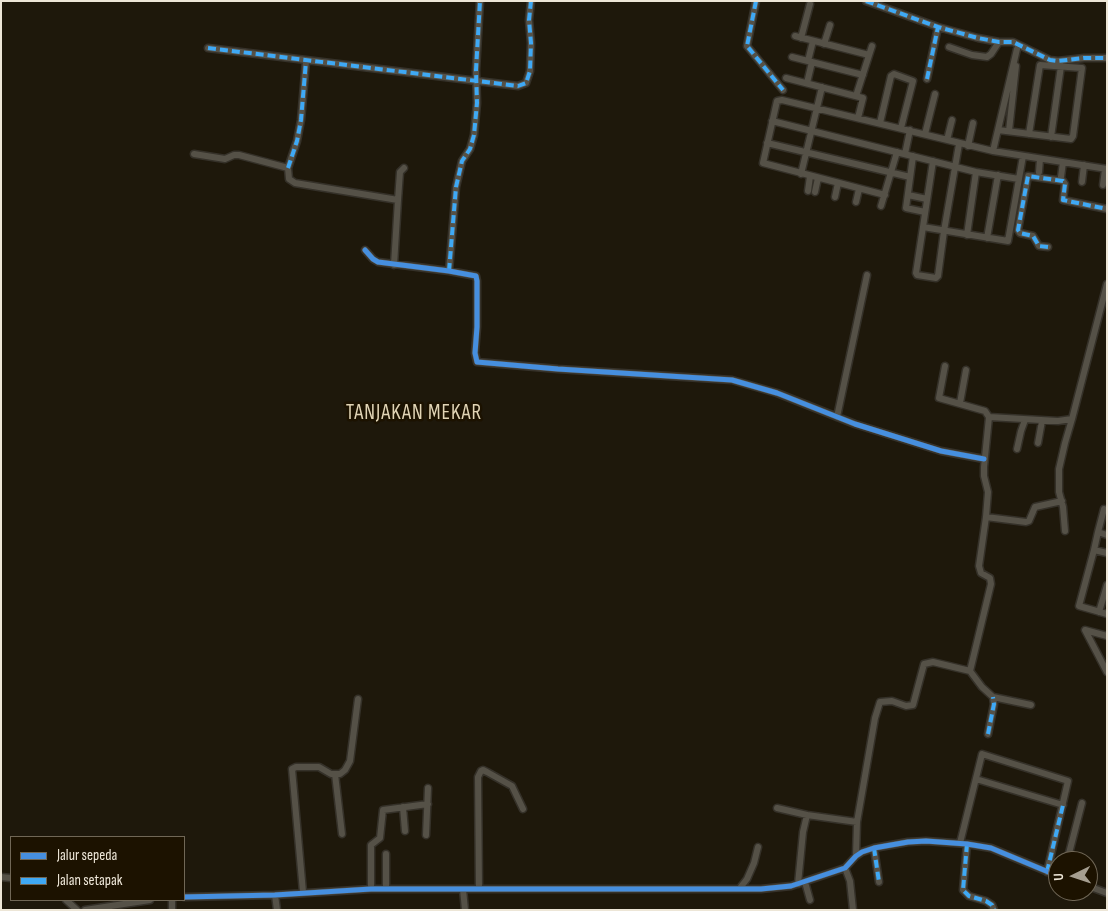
<!DOCTYPE html>
<html>
<head>
<meta charset="utf-8">
<style>
	body { margin:0 }
	#map { position:relative; width:1108px; height:911px; overflow:hidden; background:#1e180b; font-family:"Sofia Sans Condensed",sans-serif }
	canvas { display:block }
	.frame { position:absolute; inset:0; border:2px solid #ede6d7; pointer-events:none }
	.legend { position:absolute; left:10px; top:836px; width:175px; height:65px; box-sizing:border-box; background:#1c1200; border:1px solid #706756; margin:0; padding:6px 9px; list-style:none; font-size:15px; color:#ede6d7 }
	.legend li { display:flex; align-items:center; gap:10px; height:25px }
	.legend b { width:25px; border:1px solid #706756 }
	.north { position:absolute; left:1048px; top:851px; width:50px; height:50px; box-sizing:border-box; background:#1c1200; border:1px solid #706756; border-radius:50%; rotate:266deg; font-size:14px; font-weight:700; line-height:20px; text-align:center; color:#ede6d7 }
	.north::after { content:''; display:block; margin:auto; width:18px; height:22px; background:#a59e90; clip-path:polygon(50% 0,100% 100%,50% 72%,0 100%) }
</style>
</head>
<body>
<div id="map">
<canvas width="1108" height="911"></canvas>
<div class="frame"></div>
<ul class="legend">
<li><b style="height:6px;background:#468fdf"></b>Jalur sepeda</li>
<li><b style="height:6px;background:#3fa9f5"></b>Jalan setapak</li>
</ul>
<div class="north">U</div>
</div>
<script>
const context = document.querySelector('canvas').getContext('2d');
context.lineJoin = 'round';
const poly = rows => new Path2D(rows.map(r => 'M' + r).join(''));
function stroke(path, color, width, dash) { context.strokeStyle = color; context.lineWidth = width; context.lineCap = dash ? 'butt' : 'round'; context.setLineDash(dash || []); context.stroke(path); }
function write(font, color, halo, rows, align = 'center') {
  context.font = font + ' "Sofia Sans Condensed",sans-serif'; context.lineWidth = 5; context.setLineDash([]); context.textBaseline = 'middle'; context.strokeStyle = halo; context.fillStyle = color; for (const [text, x, y, turn = 0] of rows) {
    context.save(); context.translate(x, y); context.rotate((+turn || 0) * Math.PI / 180); context.textAlign = isNaN(turn) ? turn : align; if (halo) context.strokeText(text, 0, 0); context.fillText(text, 0, 0); context.restore();
  }
}
const minor = poly([
	[756,1,747,46,783,90],
	[866,1,938,27,978,38,999,42,1013,42,1050,60,1058,61,1084,58,1107,58],
	[795,36,869,55],
	[801,38,810,4],
	[824,44,830,25],
	[949,47,972,55,987,57,991,54,999,42],
	[208,48,518,86,526,83,530,71,531,43,529,20,531,1],
	[792,57,863,75],
	[808,61,813,41],
	[786,78,863,98,858,118],
	[927,79,938,27],
	[807,83,812,62],
	[856,96,872,46],
	[772,121,976,172,1019,179],
	[880,123,891,76,894,74,913,81,901,128],
	[998,130,1071,139,1073,136,1082,68,1040,65,1029,134],
	[1009,131,1016,66],
	[925,134,935,94],
	[1051,137,1061,66],
	[947,140,952,120],
	[767,143,910,177],
	[968,146,973,123],
	[993,151,1017,49],
	[194,154,225,159,234,155,239,155,288,168,289,179,295,183,398,200,394,265],
	[905,154,910,130],
	[913,156,906,208,925,212],
	[933,161,916,273,917,275,936,278,938,276,944,231,959,144],
	[288,168,297,141,301,120,306,61],
	[1039,172,1040,159],
	[801,174,822,87],
	[1061,177,1063,162],
	[1082,182,1084,165],
	[1103,185,1105,169],
	[808,191,810,176],
	[815,192,818,178],
	[885,195,763,163,777,101,782,100,993,151,1107,169],
	[908,195,927,199],
	[835,197,838,183],
	[398,200,400,172,404,168],
	[856,202,859,189],
	[881,206,897,152],
	[923,227,1008,241,1023,156],
	[967,235,976,172],
	[987,238,998,175],
	[1048,247,1039,246,1033,236,1020,233,1018,230,1028,176,1063,181,1065,184,1063,200,1107,209],
	[365,250,373,259,378,262,449,271,476,276,477,281,477,327,475,353,477,362,558,369,732,380,777,393,855,424,941,451,984,459],
	[449,271,456,187,462,161,470,149,474,135,477,103,476,70,480,1],
	[945,366,939,398,985,411,989,417],
	[960,403,966,370],
	[837,417,867,275],
	[1038,443,1042,421],
	[1017,449,1021,431,1025,420],
	[986,517,1026,522,1029,521,1035,507,1062,501],
	[1065,531,1063,507,1059,492,1059,469,1065,443,1072,419],
	[1098,532,1104,509,1107,510],
	[1094,550,1098,532,1107,535],
	[1107,553,1094,550,1079,606,1107,614],
	[1099,612,1107,585],
	[1107,636,1085,630,1107,672],
	[970,671,991,584,990,578,981,573,979,566,986,517,988,492,984,476,984,467,989,417,1058,421,1072,419,1107,284],
	[988,734,994,704,993,697],
	[335,774,342,834],
	[976,779,1063,805],
	[403,807,405,831],
	[777,808,807,815,857,822],
	[426,835,428,788],
	[960,843,982,754,1068,781,1047,872],
	[967,844,963,890,969,896,986,901,992,905,994,910],
	[874,848,879,882],
	[856,856,857,822,875,718,880,702,892,701,906,706,913,705,924,664,933,662,970,671,982,687,993,697,1031,705],
	[1067,861,1082,803],
	[845,868,850,881,853,910],
	[1,877,11,878],
	[805,882,810,900],
	[798,884,803,832,807,815],
	[1088,886,1107,893],
	[740,888,747,879,754,863,758,847],
	[371,889,371,845,380,838,383,810,428,804],
	[386,889,386,854],
	[463,889,465,910],
	[479,889,478,777,481,771,483,770,487,772,512,786,523,809],
	[303,892,292,769,296,767,319,767,331,774,340,774,345,770,350,761,358,699],
	[275,895,277,910],
	[184,897,275,895,371,889,761,889,791,886,845,868,856,856,862,852,874,848,908,842,926,841,967,844,991,848,1058,876],
	[66,900,77,910],
	[172,900,172,910],
	[85,910,150,900]
]);
const quiet = poly([
	[756,1,747,46,783,90],
	[866,1,938,27,978,38,999,42,1013,42,1050,60,1058,61,1084,58,1107,58],
	[208,48,518,86,526,83,530,71,531,43,529,20,531,1],
	[927,79,938,27],
	[288,168,297,141,301,120,306,61],
	[1048,247,1039,246,1033,236,1020,233,1018,230,1028,176,1063,181,1065,184,1063,200,1107,209],
	[449,271,456,187,462,161,470,149,474,135,477,103,476,70,480,1],
	[988,734,994,704,993,697],
	[967,844,963,890,969,896,986,901,992,905,994,910],
	[874,848,879,882],
	[1047,872,1063,805]
]);
const cycleway = poly([
	[365,250,373,259,378,262,449,271,476,276,477,281,477,327,475,353,477,362,558,369,732,380,777,393,855,424,941,451,984,459],
	[184,897,275,895,371,889,761,889,791,886,845,868,856,856,862,852,874,848,908,842,926,841,967,844,991,848,1058,876]
]);
const quarterNames = [
	["TANJAKAN MEKAR",414,414]
];
stroke(minor, '#353129', 9);
stroke(minor, '#555147', 6);
stroke(quiet, '#3fa9f5', 4, [8, 4]);
stroke(cycleway, '#468fdf', 5);
context.letterSpacing = '1px';
write('21px', '#e1d4b5', '#1c1200', quarterNames);
context.letterSpacing = '0px';
</script>
</body>
</html>
